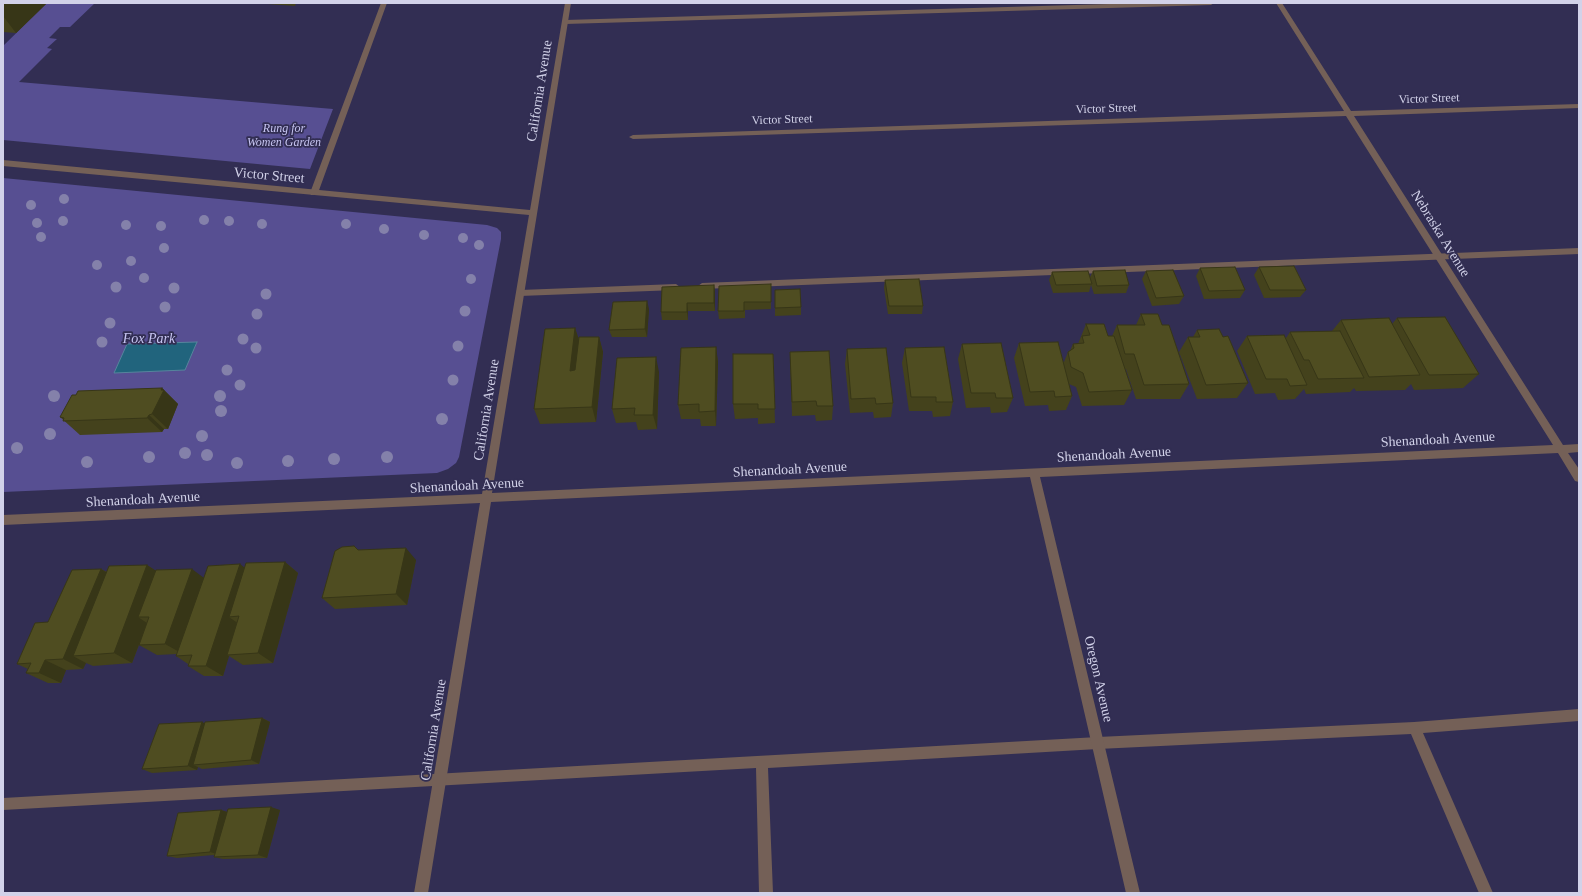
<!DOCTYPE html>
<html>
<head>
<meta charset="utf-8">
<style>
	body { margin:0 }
	#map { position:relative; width:1582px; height:896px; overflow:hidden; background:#322e53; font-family:"Times New Roman",serif }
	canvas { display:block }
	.frame { position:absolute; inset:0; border:4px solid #d2d2e9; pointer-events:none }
</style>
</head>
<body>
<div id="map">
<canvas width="1582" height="896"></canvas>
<div class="frame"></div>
</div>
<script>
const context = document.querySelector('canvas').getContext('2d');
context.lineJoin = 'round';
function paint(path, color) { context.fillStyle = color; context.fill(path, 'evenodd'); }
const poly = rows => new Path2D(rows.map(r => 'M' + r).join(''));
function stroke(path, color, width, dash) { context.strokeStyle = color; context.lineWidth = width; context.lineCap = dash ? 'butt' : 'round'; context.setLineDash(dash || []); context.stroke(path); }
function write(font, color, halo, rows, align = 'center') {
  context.font = font + ' "Times New Roman",serif'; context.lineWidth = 3.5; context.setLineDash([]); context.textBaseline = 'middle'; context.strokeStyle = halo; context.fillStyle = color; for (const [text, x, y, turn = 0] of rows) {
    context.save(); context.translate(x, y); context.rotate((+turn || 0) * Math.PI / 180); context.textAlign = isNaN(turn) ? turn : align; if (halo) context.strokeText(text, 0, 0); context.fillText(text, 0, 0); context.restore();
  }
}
const green = poly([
	[47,3,95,3,70,27,60,27,49,38,57,39,47,48,52,49,19,82,333,109,310,169,3,140,3,46],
	[3,178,487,225,497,228,501,232,501,239,459,457,456,463,448,469,437,473,3,492]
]);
const water = poly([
	[197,342,185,370,114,373,127,344,197,342]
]);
const lane = poly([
	[381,3,387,3,318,193,317,195,311,195,310,193,381,3],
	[1143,3,1214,3,1211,5,565,24,562,22,565,20,1143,3],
	[1579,248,1579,254,702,289,698,286,702,283,1579,248],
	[676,284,680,287,676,290,520,296,516,293,520,290,676,284],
	[1579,709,1579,721,1423,733,1493,893,1479,893,1411,734,1098,749,768,768,773,893,759,893,756,768,3,810,3,798,1098,737,1414,722,1579,709]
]);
const street = poly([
	[565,3,571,3,492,493,1553,445,1346,116,633,139,629,137,633,135,1344,111,1276,3,1282,3,1351,111,1579,104,1579,108,1354,116,1563,445,1579,444,1579,452,1568,453,1579,469,1579,482,1575,481,1558,453,1040,477,1140,893,1126,893,1030,477,491,502,428,893,414,893,480,503,3,525,3,515,482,494,529,215,3,166,3,160,530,210,565,3]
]);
const trees = [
	[64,199,5],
	[31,205,5],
	[204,220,5],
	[63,221,5],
	[229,221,5],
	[37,223,5],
	[262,224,5],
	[346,224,5],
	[126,225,5],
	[161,226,5],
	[384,229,5],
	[424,235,5],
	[41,237,5],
	[463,238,5],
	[479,245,5],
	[164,248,5],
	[131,261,5],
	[97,265,5],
	[144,278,5],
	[471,279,5],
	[116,287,5.5],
	[174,288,5.5],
	[266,294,5.5],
	[165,307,5.5],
	[465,311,5.5],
	[257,314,5.5],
	[110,323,5.5],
	[243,339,5.5],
	[102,342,5.5],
	[458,346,5.5],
	[256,348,5.5],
	[227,370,5.5],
	[453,380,5.5],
	[240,385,5.5],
	[54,396,6],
	[220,396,6],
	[221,411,6],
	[442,419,6],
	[50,434,6],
	[202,436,6],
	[17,448,6],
	[185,453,6],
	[207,455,6],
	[149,457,6],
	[387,457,6],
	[334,459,6],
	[288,461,6],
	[87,462,6],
	[237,463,6]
];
const wall = poly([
	[3,3,47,3,16,33,3,32],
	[254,3,296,3,295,6],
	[1259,267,1306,290,1300,297,1264,298,1254,275],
	[1200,268,1245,290,1240,298,1204,299,1196,276],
	[1093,271,1129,285,1126,293,1094,294,1091,285,1089,292,1053,293,1049,280,1052,272,1090,277],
	[1146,271,1184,296,1179,304,1152,306,1142,279],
	[885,280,923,306,922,314,888,314,884,288],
	[771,284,771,309,745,310,745,318,719,319,718,311],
	[714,285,715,293,715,311,688,311,688,320,662,320,661,312],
	[775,290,801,307,801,315,775,316],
	[649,309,647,337,612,337,609,330],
	[1141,314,1162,325,1189,384,1180,399,1136,399,1126,369,1125,369,1132,390,1124,405,1082,406,1076,387,1069,384,1072,396,1066,410,1049,411,1048,405,1025,406,1014,358,1019,343,1064,362,1068,352,1070,351,1073,344,1078,344,1086,324,1108,336,1112,336,1117,325,1136,325],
	[1397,318,1479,374,1463,388,1414,390,1411,384,1405,390,1356,391,1354,388,1350,392,1306,394,1304,389,1295,399,1278,400,1275,393,1255,394,1237,351,1247,336,1286,338,1290,332,1332,331,1341,320,1392,324],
	[575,328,579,340,599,337,603,352,596,422,540,424,534,409],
	[1197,330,1223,337,1248,383,1237,398,1197,399,1179,352,1188,337,1193,337],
	[962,344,1013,398,1007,412,991,413,990,407,966,408,958,359],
	[716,347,718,362,716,426,701,426,700,419,681,419,678,405],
	[905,348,953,402,950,416,933,417,932,411,909,411,902,363],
	[847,349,893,403,891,417,874,418,873,412,850,413,845,364],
	[790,352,833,406,832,420,816,421,815,415,792,416],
	[773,354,775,423,758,424,758,418,735,419,733,404],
	[659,372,657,429,638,430,636,422,616,423,612,409],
	[162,388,178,404,168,429,164,429,162,432,80,435,60,417],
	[359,550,416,560,407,605,335,609,322,598],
	[285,562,298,573,273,663,243,665,229,656,223,676,204,676,188,666,188,664,176,656,177,654,157,655,139,645,132,663,93,666,86,663,83,669,66,670,61,683,48,683,26,673,28,669,17,664,48,622,101,569,107,572,147,565,156,571,204,578,245,568],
	[262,718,270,722,259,764,202,769,198,767,197,770,152,773,142,769,202,722,205,724],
	[221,810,227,812,280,810,267,858,223,859,214,857,214,855,177,858,167,856]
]);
const shadedWall = poly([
	[3,3,47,3,16,33,3,16],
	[714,285,715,293,715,311,714,303],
	[647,301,649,309,647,337,645,329],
	[687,303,688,311,688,320,687,312],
	[575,328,580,343,575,386,570,371],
	[599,337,603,352,596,422,592,407],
	[716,347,718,362,716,426,715,411],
	[656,357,659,372,657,429,653,415],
	[162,388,178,404,168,429,152,414],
	[149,415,164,429,162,432,147,418],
	[406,548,416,560,407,605,396,594],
	[285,562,298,573,273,663,258,653],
	[240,564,255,576,239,616,229,617,239,624,227,655,229,656,223,676,206,666],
	[147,565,164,576,138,617,147,623,132,663,114,653],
	[101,569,120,581,73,656,86,663,83,669,63,659],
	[192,569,208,581,183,654,165,644],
	[45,660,66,670,61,683,39,673],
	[262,718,270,722,259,764,251,760],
	[202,722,211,727,193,765,198,767,197,770,188,766],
	[271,807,280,810,267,858,258,855],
	[221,810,230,813,220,855,210,852]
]);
const building = poly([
	[1294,266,1306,290,1270,290,1259,267,1294,266],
	[1235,267,1245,290,1209,291,1200,268,1235,267],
	[1125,270,1129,285,1097,286,1093,271,1125,270],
	[1173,270,1184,296,1156,298,1146,271,1173,270],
	[1088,271,1092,284,1056,285,1052,272,1088,271],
	[919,279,923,306,889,306,885,280,919,279],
	[771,284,771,302,744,302,744,311,718,311,719,286,771,284],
	[714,285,714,303,687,303,687,312,661,312,662,287,714,285],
	[800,289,801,307,775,308,775,290,800,289],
	[647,301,645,329,609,330,613,302,647,301],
	[1141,314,1158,314,1162,325,1169,325,1189,384,1144,385,1134,354,1125,354,1117,325,1145,325,1141,314],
	[1445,317,1479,374,1429,375,1397,318,1445,317],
	[1389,318,1420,375,1369,377,1341,320,1389,318],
	[1086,324,1104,324,1108,336,1114,336,1132,390,1089,392,1083,373,1071,367,1068,352,1074,348,1073,344,1084,343,1082,336,1090,335,1086,324],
	[575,328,570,371,575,370,579,337,599,337,592,407,534,409,545,329,575,328],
	[1219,329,1223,337,1228,336,1248,383,1206,385,1188,337,1200,337,1197,330,1219,329],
	[1340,331,1364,378,1318,379,1309,360,1304,360,1290,332,1340,331],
	[1284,335,1307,385,1290,386,1287,379,1266,379,1247,336,1284,335],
	[1058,342,1072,396,1055,397,1054,391,1030,392,1019,343,1058,342],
	[1001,343,1013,398,996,398,995,393,971,393,962,344,1001,343],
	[716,347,715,411,699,412,699,404,678,405,681,348,716,347],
	[944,347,953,402,936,402,936,397,911,397,905,348,944,347],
	[886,348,893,403,876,404,875,398,851,399,847,349,886,348],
	[829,351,833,406,817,406,816,401,792,402,790,352,829,351],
	[733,354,773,354,775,409,758,409,758,404,733,404,733,354],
	[656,357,653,415,634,415,635,408,612,409,617,358,656,357],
	[162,388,161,390,164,390,152,414,149,415,147,418,63,421,64,418,60,417,72,395,76,395,78,391,162,388],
	[354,546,358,550,406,548,396,594,322,598,335,551,342,547,354,546],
	[285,562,258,653,227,655,239,616,229,617,246,563,285,562],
	[240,564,206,666,188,666,192,655,176,656,208,566,240,564],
	[147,565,114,653,73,656,109,566,147,565],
	[101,569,63,659,45,660,39,673,26,673,31,663,17,664,35,623,48,622,72,570,101,569],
	[192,569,165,644,139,645,149,617,138,617,156,570,192,569],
	[262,718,251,760,193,765,205,722,262,718],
	[202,722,188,766,142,769,159,724,202,722],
	[271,807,258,855,214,857,228,809,271,807],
	[221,810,210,852,167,856,178,813,221,810]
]);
const farStreetnames = [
	["Victor Street",1429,99,-2],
	["Victor Street",1106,109,-2],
	["Victor Street",782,120,-2]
];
const farParknames = [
	["Rung for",284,129],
	["Women Garden",284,143]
];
const streetNames = [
	["California Avenue",540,91,-81],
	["Victor Street",269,176,5],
	["Nebraska Avenue",1440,234,58],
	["California Avenue",487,410,-81],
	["Shenandoah Avenue",1438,440,-3],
	["Shenandoah Avenue",1114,455,-3],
	["Shenandoah Avenue",790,470,-3],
	["Shenandoah Avenue",467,486,-3],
	["Shenandoah Avenue",143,500,-3],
	["Oregon Avenue",1098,679,77],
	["California Avenue",434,730,-81]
];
const parkNames = [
	["Fox Park",149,339]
];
paint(green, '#574f92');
paint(water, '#21647d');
stroke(water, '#56859d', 1);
paint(lane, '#746057');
paint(street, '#746057');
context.fillStyle = '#8481aa';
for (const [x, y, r] of trees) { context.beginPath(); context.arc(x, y, r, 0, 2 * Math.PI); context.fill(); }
paint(wall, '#44421c');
paint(shadedWall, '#373617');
paint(building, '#4f4d21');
stroke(building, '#373617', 1);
write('12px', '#d2d2e9', '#322e53', farStreetnames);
write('italic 12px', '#c7c5f2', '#322e53', farParknames);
write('14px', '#d2d2e9', '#322e53', streetNames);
write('italic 14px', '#c7c5f2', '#322e53', parkNames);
</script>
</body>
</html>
